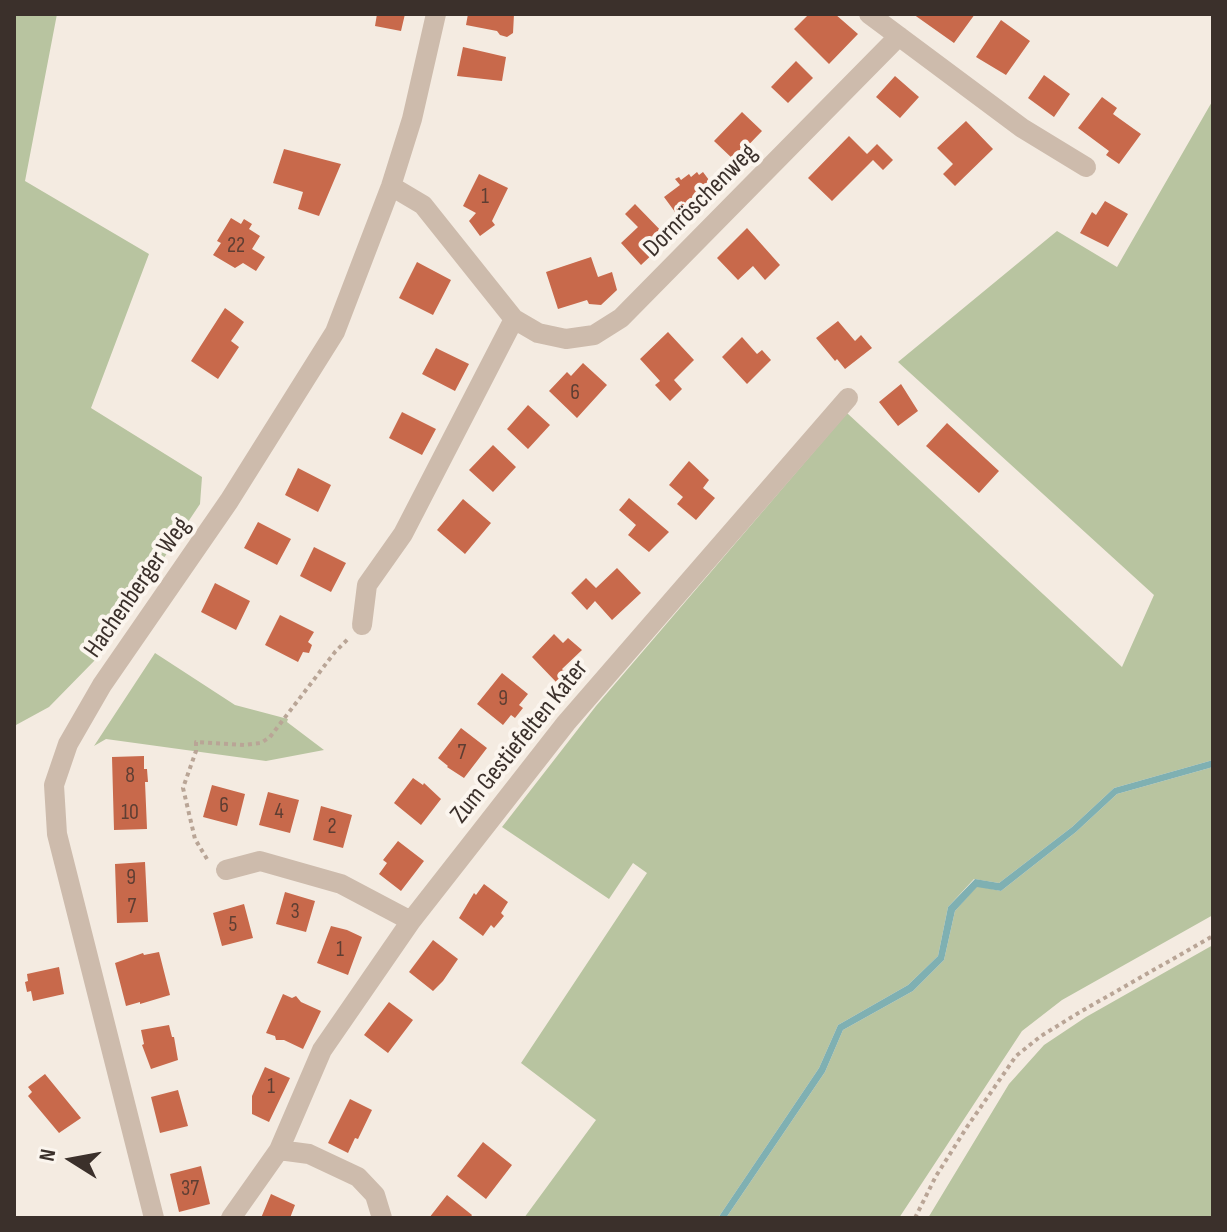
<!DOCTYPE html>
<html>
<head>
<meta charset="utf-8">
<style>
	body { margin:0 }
	#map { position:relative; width:1227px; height:1232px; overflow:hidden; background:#f4ebe1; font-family:"Sofia Sans Condensed",sans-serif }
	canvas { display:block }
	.frame { position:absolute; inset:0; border:16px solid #3b302b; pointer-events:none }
	.north { position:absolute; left:32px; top:1120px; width:80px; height:80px; -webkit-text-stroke:6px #fbf5ee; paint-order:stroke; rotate:281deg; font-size:22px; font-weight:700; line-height:32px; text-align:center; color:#3b302b }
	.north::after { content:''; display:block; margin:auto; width:28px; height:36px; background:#3b302b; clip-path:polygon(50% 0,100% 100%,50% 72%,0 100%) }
</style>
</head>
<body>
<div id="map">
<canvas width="1227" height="1232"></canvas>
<div class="frame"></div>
<div class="north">N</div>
</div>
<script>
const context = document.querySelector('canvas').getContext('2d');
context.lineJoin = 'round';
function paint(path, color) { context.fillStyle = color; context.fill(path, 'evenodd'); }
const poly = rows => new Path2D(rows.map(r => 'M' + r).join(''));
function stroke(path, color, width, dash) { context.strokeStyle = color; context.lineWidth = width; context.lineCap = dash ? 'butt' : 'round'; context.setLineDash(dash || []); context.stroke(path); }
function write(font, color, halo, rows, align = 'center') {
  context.font = font + ' "Sofia Sans Condensed",sans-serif'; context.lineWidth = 8; context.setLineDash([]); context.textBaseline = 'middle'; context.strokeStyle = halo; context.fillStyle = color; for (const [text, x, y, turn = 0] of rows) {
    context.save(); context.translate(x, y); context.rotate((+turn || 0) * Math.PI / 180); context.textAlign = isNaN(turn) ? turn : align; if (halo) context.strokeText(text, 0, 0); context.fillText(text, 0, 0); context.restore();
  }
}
const green = poly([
	[14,14,57,14,25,181,149,254,91,408,202,477,200,504,97,658,49,707,16,725],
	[1213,100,1213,760,1114,788,1072,827,999,883,974,879,948,907,938,956,908,985,838,1025,819,1068,718,1218,524,1218,596,1120,521,1063,647,873,633,863,609,899,502,827,596,706,847,413,1122,667,1154,595,898,362,1057,231,1117,267],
	[155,653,235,705,288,719,287,722,324,750,266,761,106,739,94,746],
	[1213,767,1213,915,1062,1000,1022,1031,899,1218,726,1218,825,1072,843,1030,913,991,944,960,955,911,977,886,1001,891,1076,832,1117,794],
	[1213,945,1213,1218,928,1218,1009,1084,1044,1045,1086,1017]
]);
const water = poly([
	[1213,760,1213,767,1117,794,1076,832,1001,891,977,887,955,911,944,960,913,991,843,1030,825,1072,726,1218,718,1218,819,1068,838,1025,908,985,938,956,948,907,975,879,999,883,1072,827,1114,788]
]);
const building = poly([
	[377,14,405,14,401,31,375,26],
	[468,14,514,14,513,33,507,37,500,35,497,31,466,25],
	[809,14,835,14,858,34,829,64,794,29],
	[913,14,975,14,954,43],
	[1001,20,1030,41,1006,75,976,57],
	[463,47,506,57,502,81,457,76],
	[796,61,813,78,788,103,771,87],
	[1044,75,1070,94,1054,117,1028,98],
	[895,76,919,97,900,118,876,97],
	[1102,97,1117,108,1113,114,1141,134,1119,164,1106,155,1109,151,1078,128],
	[742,112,762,131,734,160,714,141],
	[966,121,993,149,955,186,943,174,953,164,937,148],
	[849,136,867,154,877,144,893,160,883,170,873,160,832,201,808,178],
	[284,149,341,164,319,216,298,209,303,192,273,183],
	[697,172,699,175,703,172,712,184,675,212,664,197,680,185,675,179,679,177,681,180,689,174,691,177],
	[479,174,508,188,492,221,495,225,480,236,469,221,476,213,463,206],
	[1105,201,1128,214,1108,247,1080,233,1092,212,1096,215],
	[635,204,669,239,641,265,621,243,638,227,625,214],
	[231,218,241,224,244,219,252,224,249,229,260,236,252,249,265,257,256,271,243,263,235,268,213,255,221,243,217,241],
	[747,228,780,265,765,280,753,266,738,280,717,258],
	[591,257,598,277,612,272,617,290,601,305,589,304,587,300,558,309,546,272],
	[417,262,451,280,433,315,399,298],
	[225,308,244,322,231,341,239,347,218,379,191,361],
	[838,321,855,341,861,335,872,348,845,369,837,359,835,361,816,338],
	[668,332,694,360,674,380,682,389,670,401,655,385,660,381,640,359],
	[742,337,757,354,762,350,771,360,747,384,722,357],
	[436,348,469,364,455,391,422,374],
	[583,363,607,385,577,418,549,391,567,372,571,376],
	[901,384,918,411,898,426,879,402],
	[528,405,550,425,528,449,507,429],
	[402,412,436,429,422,455,389,438],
	[947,423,999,471,979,493,926,446],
	[493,445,516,467,493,492,469,470],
	[689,461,709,480,703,488,715,498,696,520,677,504,683,497,669,485],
	[298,468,331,485,318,512,285,495],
	[629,498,669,532,649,552,628,535,636,525,619,510],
	[463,499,491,523,465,554,437,530],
	[258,522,291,539,277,565,244,548],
	[314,547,346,563,331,592,300,576],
	[617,568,641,593,612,620,595,601,587,610,571,593,586,578,596,588],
	[215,583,250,601,236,630,201,612],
	[280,615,314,632,308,642,312,645,309,653,303,652,298,662,265,645],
	[554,634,563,643,568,638,582,650,562,669,567,675,558,684,532,657],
	[502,673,528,694,519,705,523,708,515,718,511,715,503,725,477,704],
	[461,728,487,748,464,778,447,767,448,766,438,758],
	[144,756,144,769,147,769,148,782,145,782,147,829,114,830,112,757],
	[413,778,423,785,424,783,441,799,421,825,394,803],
	[212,785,245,794,237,826,203,817],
	[268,792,299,800,290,833,259,825],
	[321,806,352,815,343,848,313,840],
	[398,841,424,861,401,891,379,874,387,863,383,860],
	[145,862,148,922,117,923,115,864],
	[484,884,508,902,501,913,504,916,494,928,491,925,483,936,459,918,474,893,476,895],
	[285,892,315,901,306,932,276,924],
	[244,904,253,938,222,946,213,913],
	[331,926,347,930,362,937,348,975,317,963],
	[433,940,458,959,443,981,433,991,409,972],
	[159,952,170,995,140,1004,140,1002,126,1006,115,963,143,953,144,955],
	[59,967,64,994,33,1001,31,991,27,992,25,982,28,981,27,974],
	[283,994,292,998,296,996,301,1002,321,1011,303,1049,284,1040,276,1040,275,1036,266,1033],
	[389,1002,413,1020,388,1053,364,1035],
	[169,1025,172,1037,174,1037,178,1060,151,1069,142,1045,144,1044,141,1030],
	[265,1067,290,1078,269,1122,252,1114,252,1096],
	[45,1074,81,1118,59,1133,28,1096,32,1092,28,1087],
	[178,1090,188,1126,160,1133,151,1097],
	[350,1099,372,1110,358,1139,355,1138,348,1153,328,1143],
	[483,1142,512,1165,486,1199,457,1176],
	[201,1166,210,1204,179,1212,170,1174],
	[271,1194,295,1205,290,1218,261,1218],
	[447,1195,472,1215,470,1218,429,1218]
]);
const path = poly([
	[207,859,195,839,183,788,196,751,196,742,244,745,261,743,270,737,335,652,349,638],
	[915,1218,936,1176,967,1127,1016,1056,1041,1036,1080,1012,1213,936]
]);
const minor = poly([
	[869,14,1022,128,1086,167],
	[514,319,538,333,566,339,594,335,621,318,899,36],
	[362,625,367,585,403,534,514,319,423,205,391,186],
	[226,870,260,861,341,884,411,921],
	[279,1150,309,1154,358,1177,375,1195,382,1218],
	[154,1218,57,834,54,785,68,744,102,685,229,501,335,332,391,186,412,119,436,14],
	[231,1218,279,1150,322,1050,411,921,566,723,848,398]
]);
const numberNames = [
	["1",485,197],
	["22",236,246],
	["6",575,393],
	["9",503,699],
	["7",462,753],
	["8",130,776],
	["6",224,806],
	["4",279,812],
	["10",130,813],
	["2",332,827],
	["9",131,878],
	["7",132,907],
	["3",295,912],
	["5",233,925],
	["1",340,950],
	["1",271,1087],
	["37",190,1189]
];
const streetNames = [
	["Dornröschenweg",701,201,-45],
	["Hachenberger Weg",138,588,-55],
	["Zum Gestiefelten Kater",520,742,-51]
];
paint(green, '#b8c4a0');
paint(water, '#7fb0b2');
paint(building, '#c8694b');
stroke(path, '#b9a596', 4, [4, 4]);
stroke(minor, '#cdbbac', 20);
write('22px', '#5e3e33', null, numberNames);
write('26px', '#3b302b', '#fbf5ee', streetNames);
</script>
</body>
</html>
